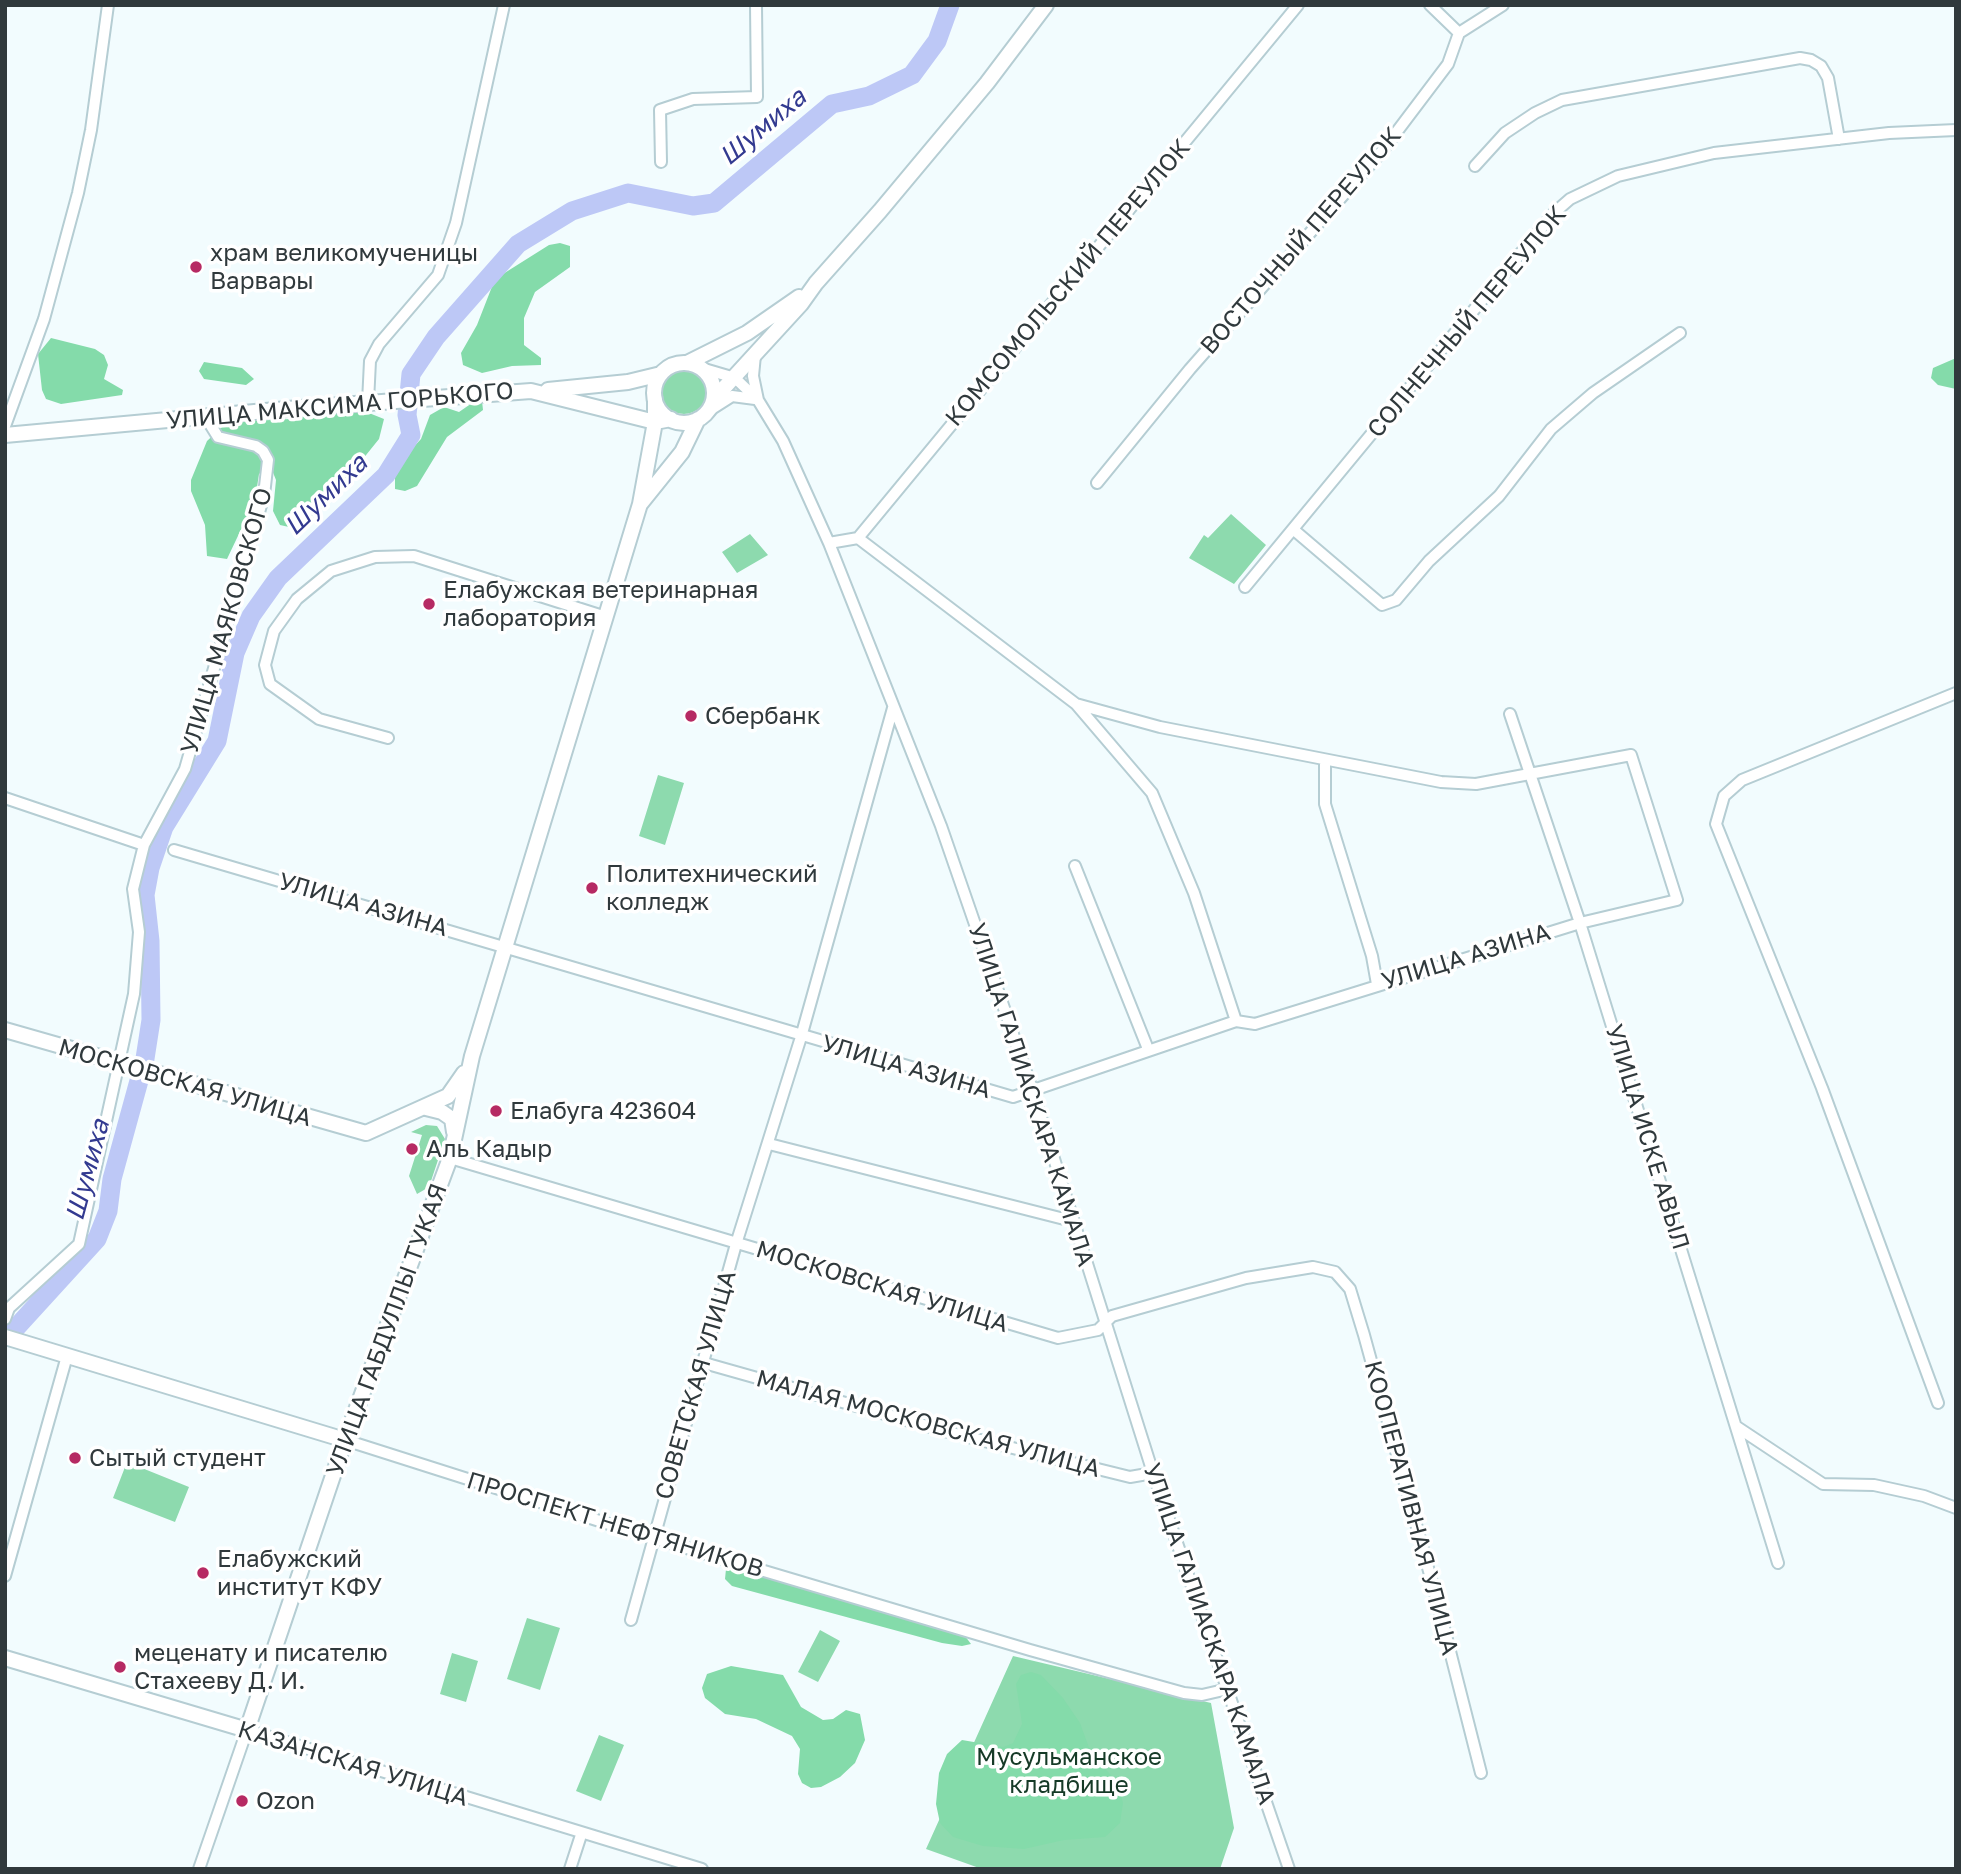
<!DOCTYPE html>
<html>
<head>
<meta charset="utf-8">
<style>
	body { margin:0 }
	#map { position:relative; width:1961px; height:1874px; overflow:hidden; background:#f2fcfe; font-family:"Golos Text",sans-serif }
	canvas { display:block }
	.frame { position:absolute; inset:0; border:7px solid #30393c; pointer-events:none }
</style>
</head>
<body>
<div id="map">
<canvas width="1961" height="1874"></canvas>
<div class="frame"></div>
</div>
<script>
const context = document.querySelector('canvas').getContext('2d');
context.lineJoin = 'round';
function paint(path, color) { context.fillStyle = color; context.fill(path, 'evenodd'); }
const poly = rows => new Path2D(rows.map(r => 'M' + r).join(''));
function stroke(path, color, width, dash) { context.strokeStyle = color; context.lineWidth = width; context.lineCap = dash ? 'butt' : 'round'; context.setLineDash(dash || []); context.stroke(path); }
function write(font, color, halo, rows, align = 'center') {
  context.font = font + ' "Golos Text",sans-serif'; context.lineWidth = 7; context.setLineDash([]); context.textBaseline = 'middle'; context.strokeStyle = halo; context.fillStyle = color; for (const [text, x, y, turn = 0] of rows) {
    context.save(); context.translate(x, y); context.rotate((+turn || 0) * Math.PI / 180); context.textAlign = isNaN(turn) ? turn : align; if (halo) context.strokeText(text, 0, 0); context.fillText(text, 0, 0); context.restore();
  }
}
const green = poly([
	'661 391a23 23 0 1 1 46 0a23 23 0 1 1-46 0Z',
	[1231,514,1266,545,1234,584,1189,558,1204,535,1208,538],
	[750,534,768,555,737,573,722,552],
	[658,775,684,783,665,845,639,836],
	[426,1125,437,1126,445,1139,429,1187,417,1194,409,1176,422,1135,411,1132],
	[127,1462,189,1487,175,1522,113,1498],
	[527,1618,560,1628,540,1690,507,1679],
	[820,1630,840,1641,818,1682,798,1672],
	[452,1653,478,1661,466,1702,440,1694],
	[1013,1656,1211,1703,1234,1828,1220,1869,982,1869,926,1849],
	[599,1735,624,1745,601,1801,576,1791]
]);
const forest = poly([
	[560,243,570,246,570,267,535,292,524,318,524,345,541,358,541,365,512,366,482,373,463,365,461,353,477,325,495,279,549,245],
	[51,338,95,349,104,355,108,365,104,379,123,390,122,395,61,404,46,399,42,390,38,354],
	[1956,358,1956,389,1938,385,1931,378,1933,368],
	[204,362,242,368,254,379,246,385,204,379,199,371],
	[475,401,482,401,483,410,447,437,417,486,405,491,395,489,395,477,408,453,421,439,430,415,444,407,459,412],
	[332,411,369,413,384,419,379,439,325,506,304,522,289,527,280,525,273,511,276,480,272,470,267,468,259,474,255,500,227,559,207,556,205,525,191,491,191,480,207,441,223,426,233,422,290,419],
	[736,1567,965,1636,971,1644,962,1646,942,1643,732,1586,725,1579,726,1569],
	[731,1666,783,1675,801,1707,823,1720,833,1719,846,1710,860,1714,865,1740,855,1763,840,1777,821,1787,811,1788,802,1783,798,1774,800,1749,792,1736,756,1719,725,1714,705,1698,702,1688,707,1674],
	[1031,1672,1041,1675,1063,1698,1080,1723,1091,1753,1118,1783,1123,1803,1120,1823,1105,1837,1064,1840,1024,1849,983,1846,953,1837,940,1823,936,1804,939,1773,947,1754,962,1740,1003,1747,1013,1743,1022,1724,1016,1684,1021,1675]
]);
const river = poly([
	[144,1065,151,1020,150,941,145,895,150,868,164,827,217,741,235,653,251,616,278,578,386,475,411,435,407,415,411,374,436,337,518,244,572,211,628,193,693,206,714,203,832,104,869,96,912,75,937,41,950,5],
	[14,1330,97,1239,108,1211,112,1179,140,1077]
]);
const street = poly([
	[1430,5,1459,33],
	[661,162,660,110,693,99,757,97,756,5],
	[1475,166,1505,133,1535,113,1562,100,1800,58,1811,60,1821,66,1828,78,1839,139],
	[755,355,753,376,758,400],
	[701,368,735,378,758,400,783,441,829,543,941,826,1033,1092,1153,1473,1289,1869],
	[368,402,370,361,379,344,438,275,456,223,504,5],
	[710,410,732,396,755,399],
	[5,426,44,319,78,193,91,130,108,5],
	[1097,483,1190,369,1383,150,1448,64,1459,33,1503,5],
	[1294,530,1382,605,1396,600,1429,561,1499,496,1551,429,1593,393,1680,333],
	[858,538,1076,704,1152,793,1194,893,1236,1021],
	[829,543,858,538,1298,5],
	[1245,587,1554,213,1570,199,1618,176,1714,153,1889,133,1956,130],
	[1510,714,1580,923,1778,1563],
	[388,738,319,719,270,684,265,665,274,631,297,599,331,571,375,557,414,556,606,617],
	[1325,761,1325,804,1372,956,1377,984],
	[5,798,144,845],
	[174,850,1013,1097,1236,1021,1255,1024,1580,923,1677,900,1631,755,1476,784,1441,782,1160,727,1076,704],
	[1075,866,1148,1049],
	[769,1144,1072,1221],
	[450,1158,1058,1338,1098,1330,1112,1316,1246,1278,1313,1267,1335,1272,1350,1289,1364,1335,1438,1604,1481,1773],
	[5,1319,9,1308,79,1244,134,994,139,932,133,889,144,845,185,769,264,495,268,460,263,451,256,446,218,437,205,416],
	[704,1363,952,1433,1130,1477,1153,1473],
	[1938,1403,1822,1088,1716,824,1724,796,1742,780,1956,693],
	[1737,1427,1823,1484,1874,1485,1924,1496,1956,1508],
	[345,1440,653,1538,1030,1650,1184,1693,1202,1695,1228,1689],
	[5,1576,67,1356],
	[631,1620,736,1244,801,1037,893,708],
	[199,1869,247,1730,702,1869],
	[570,1869,581,1835]
]);
const secondary = poly([
	[687,363,747,333,799,297],
	'654 393a30 30 0 1 1 60 0a30 30 0 1 1-60 0Z',
	[548,390,628,382,661,374],
	[713,400,801,304,816,283,880,211,987,83,1046,5],
	[5,435,287,409,531,391,655,422,671,419],
	[641,503,682,452,698,419],
	[5,1030,366,1133,448,1096,464,1073],
	[426,1108,442,1112,452,1119,454,1132],
	[5,1337,345,1440],
	[5,1658,247,1730,345,1440,450,1158,472,1056,640,504,655,422,655,399]
]);
const markers = [
	[196,267,7,"#b62a63"],
	[429,604,7,"#b62a63"],
	[691,716,7,"#b62a63"],
	[592,888,7,"#b62a63"],
	[496,1111,7,"#b62a63"],
	[412,1149,7,"#b62a63"],
	[75,1458,7,"#b62a63"],
	[203,1573,7,"#b62a63"],
	[120,1667,7,"#b62a63"],
	[242,1801,7,"#b62a63"]
];
const streetNames = [
	["ВОСТОЧНЫЙ ПЕРЕУЛОК",1301,241,-49],
	["КОМСОМОЛЬСКИЙ ПЕРЕУЛОК",1068,283,-50],
	["СОЛНЕЧНЫЙ ПЕРЕУЛОК",1467,322,-50],
	["УЛИЦА МАКСИМА ГОРЬКОГО",340,406,-5],
	["УЛИЦА МАЯКОВСКОГО",227,621,-74],
	["УЛИЦА АЗИНА",363,905,16],
	["УЛИЦА АЗИНА",1466,957,-17],
	["УЛИЦА АЗИНА",906,1067,16],
	["МОСКОВСКАЯ УЛИЦА",185,1083,16],
	["УЛИЦА ГАЛИАСКАРА КАМАЛА",1031,1095,72],
	["УЛИЦА ИСКЕ АВЫЛ",1647,1137,73],
	["МОСКОВСКАЯ УЛИЦА",882,1287,17],
	["УЛИЦА ГАБДУЛЛЫ ТУКАЯ",387,1330,-70],
	["СОВЕТСКАЯ УЛИЦА",696,1385,-74],
	["МАЛАЯ МОСКОВСКАЯ УЛИЦА",928,1424,15],
	["КООПЕРАТИВНАЯ УЛИЦА",1411,1508,75],
	["ПРОСПЕКТ НЕФТЯНИКОВ",615,1525,17],
	["УЛИЦА ГАЛИАСКАРА КАМАЛА",1209,1634,71],
	["КАЗАНСКАЯ УЛИЦА",353,1764,17]
];
const poiNames = [
	["храм великомученицы",210,253],
	["Варвары",210,281],
	["Елабужская ветеринарная",443,590],
	["лаборатория",443,618],
	["Сбербанк",705,716],
	["Политехнический",606,874],
	["колледж",606,902],
	["Елабуга 423604",510,1111],
	["Аль Кадыр",426,1149],
	["Сытый студент",89,1458],
	["Елабужский",217,1559],
	["институт КФУ",217,1587],
	["меценату и писателю",134,1653],
	["Стахееву Д. И.",134,1681],
	["Ozon",256,1801]
];
const parkNames = [
	["Мусульманское",1069,1757],
	["кладбище",1069,1785]
];
const waterNames = [
	["Шумиха",763,127,-40],
	["Шумиха",326,495,-44],
	["Шумиха",88,1170,-75]
];
paint(green, '#8ddaae');
paint(forest, '#84dbaa');
stroke(river, '#bdc8f6', 19);
stroke(street, '#b5cdd3', 14);
stroke(secondary, '#b5cdd3', 18);
stroke(street, '#fff', 10);
stroke(secondary, '#fff', 14);
for (const [x, y, r, color] of markers) { const dot = new Path2D(); dot.arc(x, y, r, 0, 2 * Math.PI); context.fillStyle = color; context.fill(dot); stroke(dot, '#fff', 2.5); }
write('24px', '#30393c', '#fff', streetNames);
write('24px', '#30393c', '#fff', poiNames, 'left');
write('24px', '#153a27', '#fff', parkNames);
write('italic 26px', '#333a90', '#fff', waterNames);
</script>
</body>
</html>
